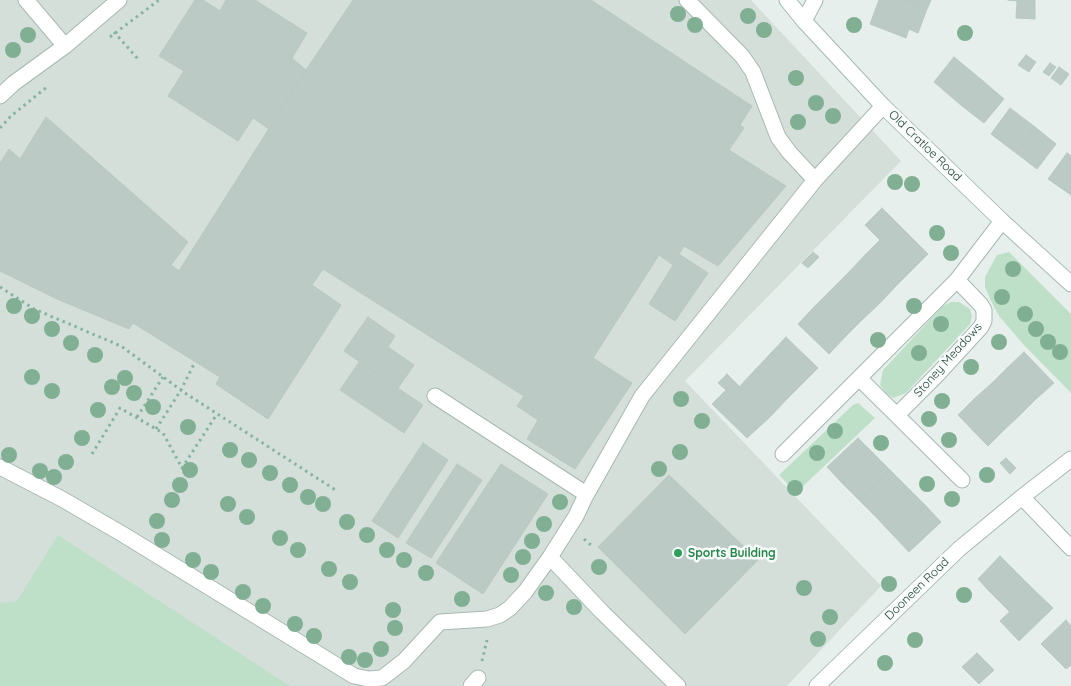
<!DOCTYPE html>
<html>
<head>
<meta charset="utf-8">
<style>
	body { margin:0 }
	canvas { display:block; background:#e6efeb }
</style>
</head>
<body>
<canvas width="1071" height="686"></canvas>
<script>
const context = document.querySelector('canvas').getContext('2d');
context.lineJoin = 'round';
function paint(path, color) { context.fillStyle = color; context.fill(path, 'evenodd'); }
const poly = rows => new Path2D(rows.map(r => 'M' + r).join(''));
function stroke(path, color, width, dash) { context.strokeStyle = color; context.lineWidth = width; context.lineCap = dash ? 'butt' : 'round'; context.setLineDash(dash || []); context.stroke(path); }
function write(font, color, halo, rows, align = 'center') {
  context.font = font + ' Quicksand,sans-serif'; context.lineWidth = 5; context.setLineDash([]); context.textBaseline = 'middle'; context.strokeStyle = halo; context.fillStyle = color; for (const [text, x, y, turn = 0] of rows) {
    context.save(); context.translate(x, y); context.rotate((+turn || 0) * Math.PI / 180); context.textAlign = isNaN(turn) ? turn : align; if (halo) context.strokeText(text, 0, 0); context.fillText(text, 0, 0); context.restore();
  }
}
const built = poly([
	[0,0,751,0,901,161,685,381,881,586,787,686,0,686]
]);
const green = poly([
	[1009,252,1071,314,1071,393,1023,344,999,316,991,301,985,287,985,277,997,255],
	[951,302,959,302,970,309,972,316,970,324,906,393,893,398,887,394,880,385,883,370,943,306],
	[858,403,875,418,796,493,779,475,853,405],
	[58,535,290,686,0,686,0,603,17,601]
]);
const building = poly([
	[195,0,203,0,220,11,226,0,255,0,307,33,292,58,306,70,269,129,253,118,238,141,168,96,184,71,159,56,195,0],
	[353,0,591,0,752,106,740,125,744,128,729,150,786,186,718,266,684,246,679,254,708,273,675,321,649,304,673,265,659,255,593,358,632,383,575,469,527,439,538,420,517,406,524,396,323,269,312,285,341,305,268,419,216,384,220,377,133,323,129,329,57,299,0,271,0,163,9,149,20,159,46,117,188,242,171,265,179,271,306,70,353,0],
	[879,0,904,0,927,9,918,33,909,29,906,38,870,24,879,0],
	[904,0,931,0,927,9,904,0],
	[1008,0,1035,0,1035,19,1016,18,1017,1,1008,0],
	[1026,55,1036,62,1029,72,1018,65,1026,55],
	[954,57,983,81,962,106,934,82,954,57],
	[1050,63,1056,67,1049,76,1043,72,1050,63],
	[1059,67,1069,74,1061,85,1051,78,1059,67],
	[983,81,1004,99,984,123,962,106,983,81],
	[1010,108,1035,127,1016,153,991,134,1010,108],
	[1035,127,1056,144,1037,169,1016,153,1035,127],
	[1067,153,1071,156,1071,195,1048,179,1067,153],
	[882,208,928,254,911,271,865,225,882,208],
	[880,240,911,271,896,286,865,255,880,240],
	[813,252,819,257,808,268,802,263,813,252],
	[865,255,896,286,880,303,849,272,865,255],
	[849,272,880,303,862,320,831,290,849,272],
	[831,290,862,320,846,336,815,306,831,290],
	[815,306,846,336,829,354,798,324,815,306],
	[368,317,395,336,388,347,414,365,398,388,344,351,368,317],
	[786,337,818,368,803,383,771,353,786,337],
	[1024,352,1054,383,1036,399,1007,368,1024,352],
	[771,353,803,383,786,400,755,370,771,353],
	[359,362,423,405,404,433,340,390,359,362],
	[1007,368,1036,399,1021,414,991,384,1007,368],
	[755,370,786,400,770,417,739,387,755,370],
	[727,374,770,417,747,438,712,404,726,390,718,383,727,374],
	[991,384,1021,414,1004,430,974,399,991,384],
	[974,399,1004,430,988,446,958,415,974,399],
	[858,438,873,453,842,483,827,467,858,438],
	[423,443,448,460,398,538,372,521,423,443],
	[873,453,890,470,859,500,842,483,873,453],
	[1006,458,1016,468,1010,474,1000,463,1006,458],
	[457,464,482,480,431,558,406,543,457,464],
	[501,464,548,494,483,594,436,563,501,464],
	[890,470,907,487,876,517,859,500,890,470],
	[669,475,758,560,685,634,598,547,669,475],
	[907,487,924,504,892,534,876,517,907,487],
	[924,504,941,522,909,552,892,534,924,504],
	[1000,556,1012,568,989,591,978,579,1000,556],
	[1012,568,1033,589,1010,612,989,591,1012,568],
	[1033,589,1053,608,1019,641,1000,621,1033,589],
	[1066,620,1071,626,1071,665,1066,669,1041,644,1066,620],
	[977,653,994,670,979,684,962,667,977,653]
]);
const path = poly([
	[114,32,138,59],
	[110,37,159,0],
	[0,128,11,116,47,87],
	[0,287,34,309,121,346,185,393,337,491],
	[137,417,163,377],
	[156,429,181,390,195,362],
	[92,454,120,408,163,433,182,468,217,414],
	[584,539,593,547],
	[482,661,487,640]
]);
const lane = poly([
	[26,0,65,46],
	[687,0,742,56,753,72,778,137,789,152,815,180],
	[0,96,14,83,65,46,119,0],
	[859,378,962,480],
	[435,396,586,494],
	[897,415,937,375,981,327,984,321,984,310,981,305,957,280],
	[783,454,957,280,1002,221],
	[0,467,62,499,124,535,354,676,369,679,382,678,404,661,440,622,487,619,500,615,510,608,525,592,550,557,576,516,585,497,642,396,815,180,883,106],
	[550,557,602,612,678,686],
	[471,686,478,678]
]);
const street = poly([
	[804,21,815,0],
	[1022,497,1071,548],
	[817,686,959,549,1022,497,1071,459]
]);
const secondary = poly([
	[787,0,804,21,883,106,1002,221,1071,284]
]);
const trees = [
	[678,14],
	[748,16],
	[695,25],
	[854,25],
	[764,30],
	[965,33],
	[28,35],
	[13,50],
	[796,78],
	[816,103],
	[833,116],
	[798,122],
	[895,182],
	[912,184],
	[937,233],
	[951,253],
	[1013,269],
	[1002,297],
	[14,306],
	[914,306],
	[1025,314],
	[32,316],
	[941,324],
	[52,329],
	[1036,329],
	[878,340],
	[999,342],
	[1048,342],
	[71,343],
	[1060,352],
	[919,353],
	[95,355],
	[971,367],
	[32,377],
	[125,378],
	[112,387],
	[52,391],
	[134,393],
	[681,399],
	[942,401],
	[153,407],
	[98,410],
	[929,419],
	[702,421],
	[188,427],
	[835,431],
	[82,438],
	[949,440],
	[881,443],
	[230,450],
	[680,452],
	[817,453],
	[9,455],
	[249,460],
	[66,462],
	[659,469],
	[190,470],
	[40,471],
	[270,473],
	[987,475],
	[54,477],
	[927,484],
	[180,485],
	[290,485],
	[795,488],
	[308,497],
	[952,499],
	[172,500],
	[560,502],
	[228,504],
	[323,504],
	[247,517],
	[157,521],
	[347,522],
	[544,524],
	[367,535],
	[280,538],
	[162,540],
	[532,541],
	[298,550],
	[387,550],
	[523,557],
	[193,560],
	[404,560],
	[599,567],
	[329,569],
	[211,572],
	[426,573],
	[511,575],
	[350,582],
	[889,584],
	[804,588],
	[243,592],
	[546,593],
	[964,595],
	[462,599],
	[263,606],
	[574,607],
	[393,610],
	[830,617],
	[295,624],
	[395,628],
	[314,636],
	[818,639],
	[915,640],
	[381,649],
	[349,657],
	[365,660],
	[885,663]
];
const markers = [
	[678,553,5,"#2e9e5b"]
];
const streetNames = [
	["Old Cratloe Road",925,146,44],
	["Stoney Meadows",948,360,-48],
	["Dooneen Road",917,589,-44]
];
const leisureNames = [
	["Sports Building",688,553]
];
paint(built, '#d4dfda');
paint(green, '#bfe0c8');
paint(building, '#bbcac4');
stroke(building, '#b8c9c2', 1);
stroke(lane, '#a8b8b2', 17);
stroke(street, '#a8b8b2', 17);
stroke(secondary, '#a4bbb3', 17);
stroke(path, '#86b3a5', 3, [2.5, 4]);
stroke(lane, '#fff', 15);
stroke(street, '#fff', 15);
stroke(secondary, '#fff', 15);
context.fillStyle = '#80af93';
for (const [x, y] of trees) { context.beginPath(); context.arc(x, y, 8, 0, 2 * Math.PI); context.fill(); }
for (const [x, y, r, color] of markers) { const dot = new Path2D(); dot.arc(x, y, r, 0, 2 * Math.PI); context.fillStyle = color; context.fill(dot); stroke(dot, '#f7fbf9', 2); }
write('12px', '#24423a', '#f7fbf9', streetNames);
write('bold 12px', '#27864d', '#f7fbf9', leisureNames, 'left');
</script>
</body>
</html>
